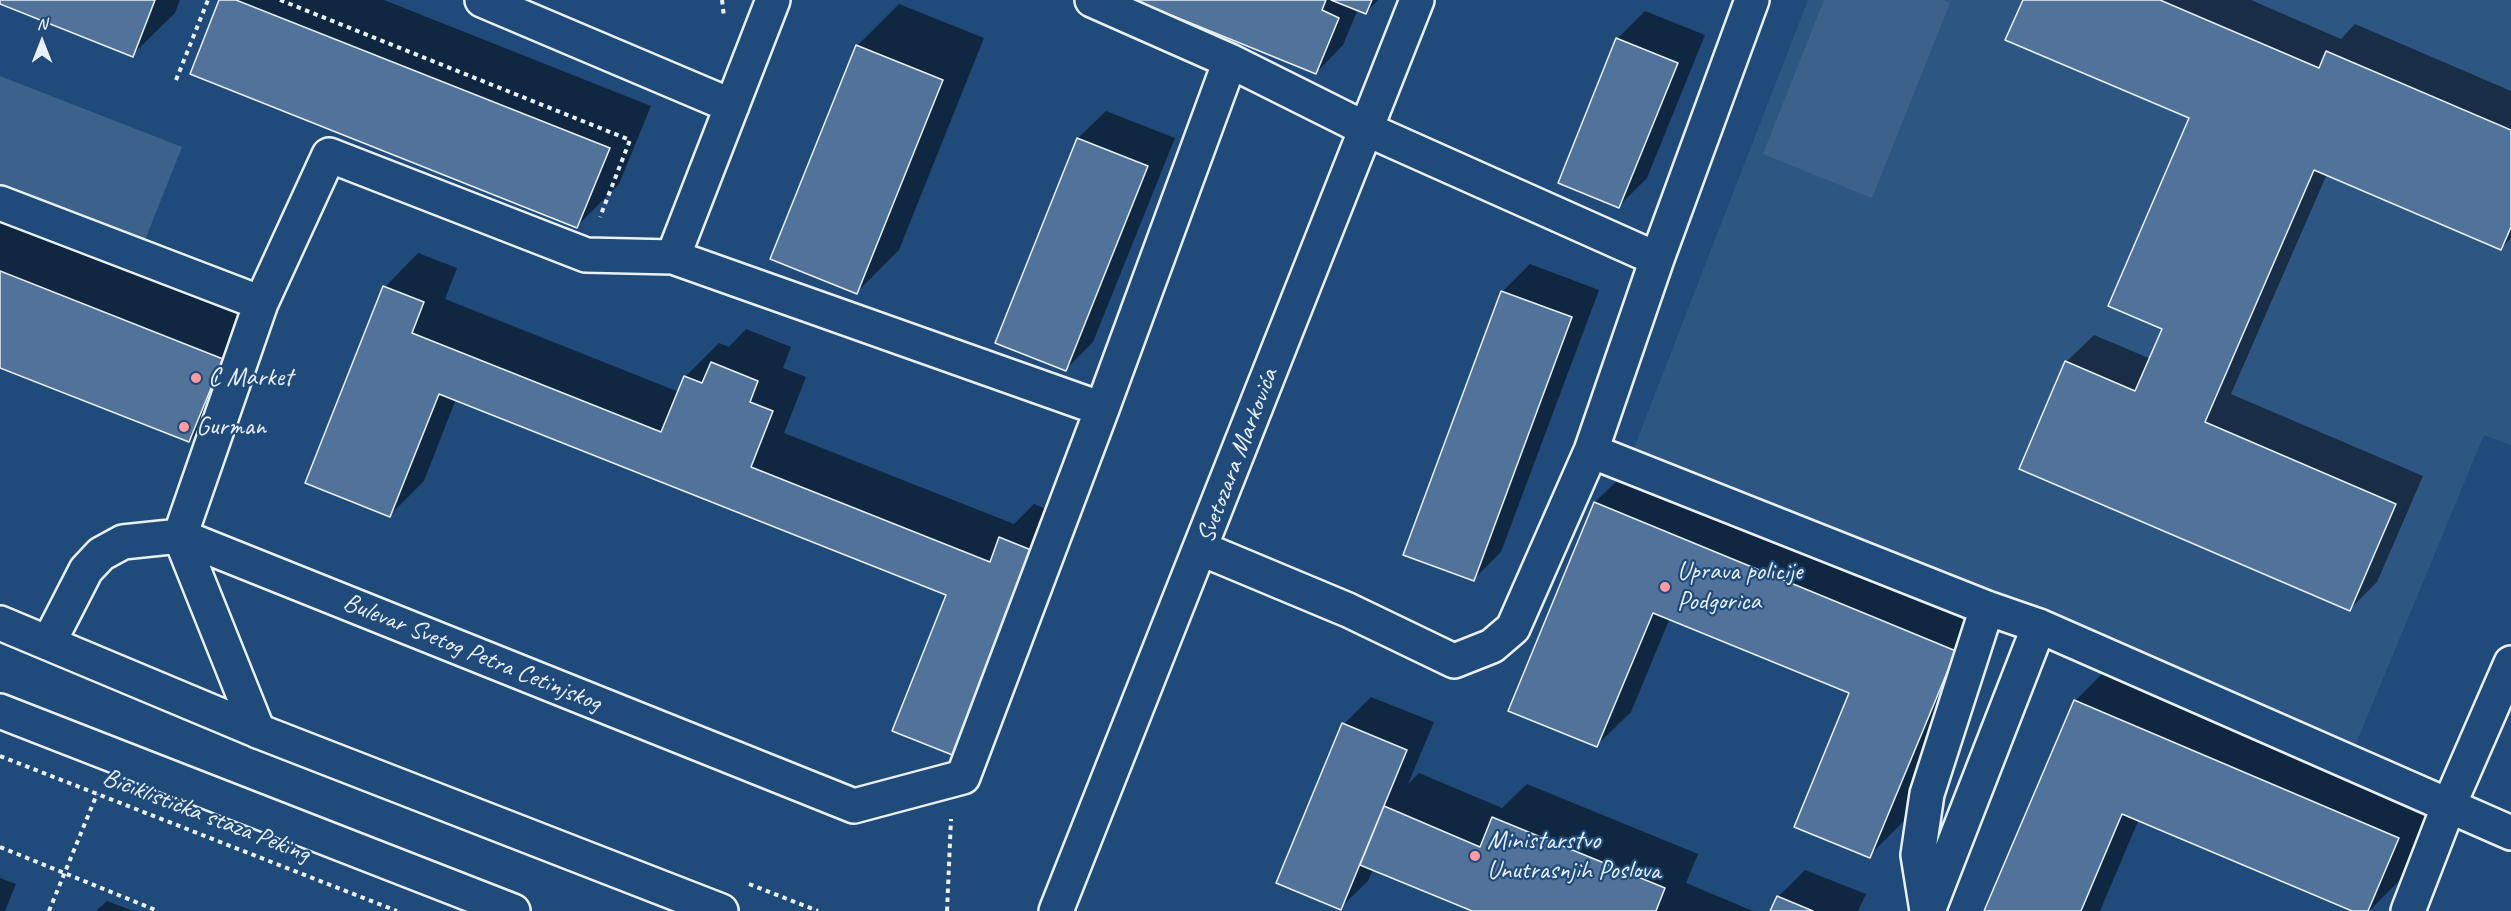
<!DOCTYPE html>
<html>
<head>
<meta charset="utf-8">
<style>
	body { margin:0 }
	#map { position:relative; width:2511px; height:911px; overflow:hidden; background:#1f4a7a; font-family:Caveat,sans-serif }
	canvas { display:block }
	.north { position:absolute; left:12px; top:12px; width:60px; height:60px; -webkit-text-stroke:4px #1f4a7a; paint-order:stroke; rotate:0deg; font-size:16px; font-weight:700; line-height:24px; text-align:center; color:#e8f1f8 }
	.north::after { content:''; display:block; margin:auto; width:21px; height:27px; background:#e8f1f8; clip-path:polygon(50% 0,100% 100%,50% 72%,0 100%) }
</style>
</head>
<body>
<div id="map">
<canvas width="2511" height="911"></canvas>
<div class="north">N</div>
</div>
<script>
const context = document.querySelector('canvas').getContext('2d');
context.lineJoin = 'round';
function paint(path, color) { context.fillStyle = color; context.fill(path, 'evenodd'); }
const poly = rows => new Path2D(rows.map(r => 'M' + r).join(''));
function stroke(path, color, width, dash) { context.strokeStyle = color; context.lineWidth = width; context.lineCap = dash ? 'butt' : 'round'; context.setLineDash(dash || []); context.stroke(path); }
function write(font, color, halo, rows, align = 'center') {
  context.font = font + ' Caveat,sans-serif'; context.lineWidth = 4.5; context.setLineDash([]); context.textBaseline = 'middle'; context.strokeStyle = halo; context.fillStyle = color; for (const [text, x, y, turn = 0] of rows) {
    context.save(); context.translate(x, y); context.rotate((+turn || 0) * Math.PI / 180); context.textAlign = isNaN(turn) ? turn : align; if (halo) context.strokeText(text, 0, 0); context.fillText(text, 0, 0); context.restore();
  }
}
const built = poly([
	[1808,0,2511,0,2511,445,2484,435,2355,746,1627,466]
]);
const green = poly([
	[1824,0,1943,0,1950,3,1872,198,1763,154],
	[0,76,182,147,145,240,0,184]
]);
const shadow = poly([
	[0,0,180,0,175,13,132,55,0,2],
	[221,0,384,0,651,106,619,184,577,226],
	[1138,0,1378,0,1366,13,1358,9,1343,45,1316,73],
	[2024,0,2251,0,2341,39,2355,24,2511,91,2511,238,2501,248,2327,174,2231,394,2423,476,2377,582,2350,609,2066,362,2094,335,2151,359,2164,328,2191,117],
	[899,4,984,38,899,250,857,292,857,46],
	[1645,11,1705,35,1647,178,1619,206,1560,182,1618,38],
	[1106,111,1175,138,1093,342,1066,369,997,342,1078,138],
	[0,212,264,317,231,399,189,441,0,366],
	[418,253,457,268,445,299,679,392,685,377,719,343,729,347,746,329,791,347,783,368,806,377,784,433,1014,524,1034,504,1069,518,988,720,948,594,456,399,424,481,390,515,385,287],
	[1530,264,1599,290,1501,552,1473,580,1502,292],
	[1629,469,1988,617,1903,822,1869,856,1851,693,1670,618,1631,712,1597,745,1595,502],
	[2109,667,2432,804,2399,881,2369,911,2356,911,2139,819,2100,911,1986,911,2075,701],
	[1371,697,1434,722,1408,784,1419,773,1502,808,1527,784,1698,854,1686,883,1753,911,1476,911,1373,869,1368,881,1340,908,1344,724],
	[1805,870,1866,894,1858,911,1772,911,1778,897],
	[0,878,16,884,5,911,0,911],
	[107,901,133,911,96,911]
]);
const building = poly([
	[0,0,155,0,133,57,0,4,0,0],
	[219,0,236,0,610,148,577,228,190,74,219,0],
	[1134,0,1326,0,1322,10,1339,18,1316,74,1134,0],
	[1331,0,1372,0,1366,14,1331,0],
	[2023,0,2160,0,2319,68,2326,51,2511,130,2511,227,2501,250,2314,170,2205,422,2396,504,2350,611,2019,469,2065,361,2135,391,2162,329,2108,306,2189,118,2005,40,2023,0],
	[1616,38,1678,63,1619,208,1558,183,1616,38],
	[856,45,943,80,857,294,770,259,856,45],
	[1077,138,1148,166,1066,371,995,343,1077,138],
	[0,271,223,359,189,442,0,368,0,271],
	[383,286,424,302,412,333,661,432,684,376,702,383,711,362,758,381,750,402,773,411,751,467,990,562,999,537,1036,552,955,756,892,731,946,595,439,394,390,517,305,483,383,286],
	[1501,291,1572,317,1474,581,1403,555,1501,291],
	[1594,502,1956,651,1870,858,1794,827,1849,693,1653,613,1597,747,1508,711,1594,502],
	[2074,700,2399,838,2368,911,2352,911,2122,814,2081,911,1984,911,2074,700],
	[1342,723,1407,750,1341,910,1276,883,1342,723],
	[1384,806,1480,847,1492,817,1665,888,1656,911,1472,911,1360,865,1384,806],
	[1777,896,1813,911,1770,911,1777,896]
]);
const path = poly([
	[280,0,630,140,600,217],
	[722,0,724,17],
	[176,80,208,0],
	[0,756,397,911],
	[0,847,158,911],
	[749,884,818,911],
	[49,911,97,794],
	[947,911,951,819]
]);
const minor = poly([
	[482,0,732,106],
	[1092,0,1230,61,1366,129,1657,259],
	[0,203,261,303],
	[673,257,773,0],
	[1591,451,1987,608,2039,626,2511,833],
	[180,536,261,303,329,155,586,255,673,257,1102,409],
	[180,536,258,731],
	[1202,549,1348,610,1454,661,1492,646,1513,628,1591,451,1657,259,1752,0],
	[49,642,86,570,101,554,123,542,180,536,854,806,963,777,1102,409,1230,61],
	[1056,911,1417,0],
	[1927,911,1918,855,1927,794,1987,608],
	[1928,911,2039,626],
	[2408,911,2449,805,2511,663]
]);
const major = poly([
	[0,623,258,731,721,911],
	[0,711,513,911]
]);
const markers = [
	[196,378,6,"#ff9aa2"],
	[184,427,6,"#ff9aa2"],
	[1665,587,6,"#ff9aa2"],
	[1475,856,6,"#ff9aa2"]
];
const poiNames = [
	["C Market",208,378],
	["Gurman",196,427],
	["Uprava policije",1677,572],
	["Podgorica",1677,602],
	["Ministarstvo",1487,841],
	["Unutrasnjih Poslova",1487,871]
];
const streetNames = [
	["Svetozara Markovića",1238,456,-69],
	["Bulevar Svetog Petra Cetinjskog",472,653,22],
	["Biciklistička staza Peking",206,816,21]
];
paint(built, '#2e5683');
paint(green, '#3c628c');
paint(shadow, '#0007');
paint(building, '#517399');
stroke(building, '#e8f1f8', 1.5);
stroke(minor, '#e8f1f8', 38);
stroke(major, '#e8f1f8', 38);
stroke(path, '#e8f1f8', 4, [4.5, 4.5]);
stroke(minor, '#1f4a7a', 33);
stroke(major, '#1f4a7a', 33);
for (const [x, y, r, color] of markers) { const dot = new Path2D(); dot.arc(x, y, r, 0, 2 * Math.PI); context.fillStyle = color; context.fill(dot); stroke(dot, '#1f4a7a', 2); }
write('26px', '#e8f1f8', '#1f4a7a', poiNames, 'left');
write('26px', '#e8f1f8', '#1f4a7a', streetNames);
</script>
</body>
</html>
